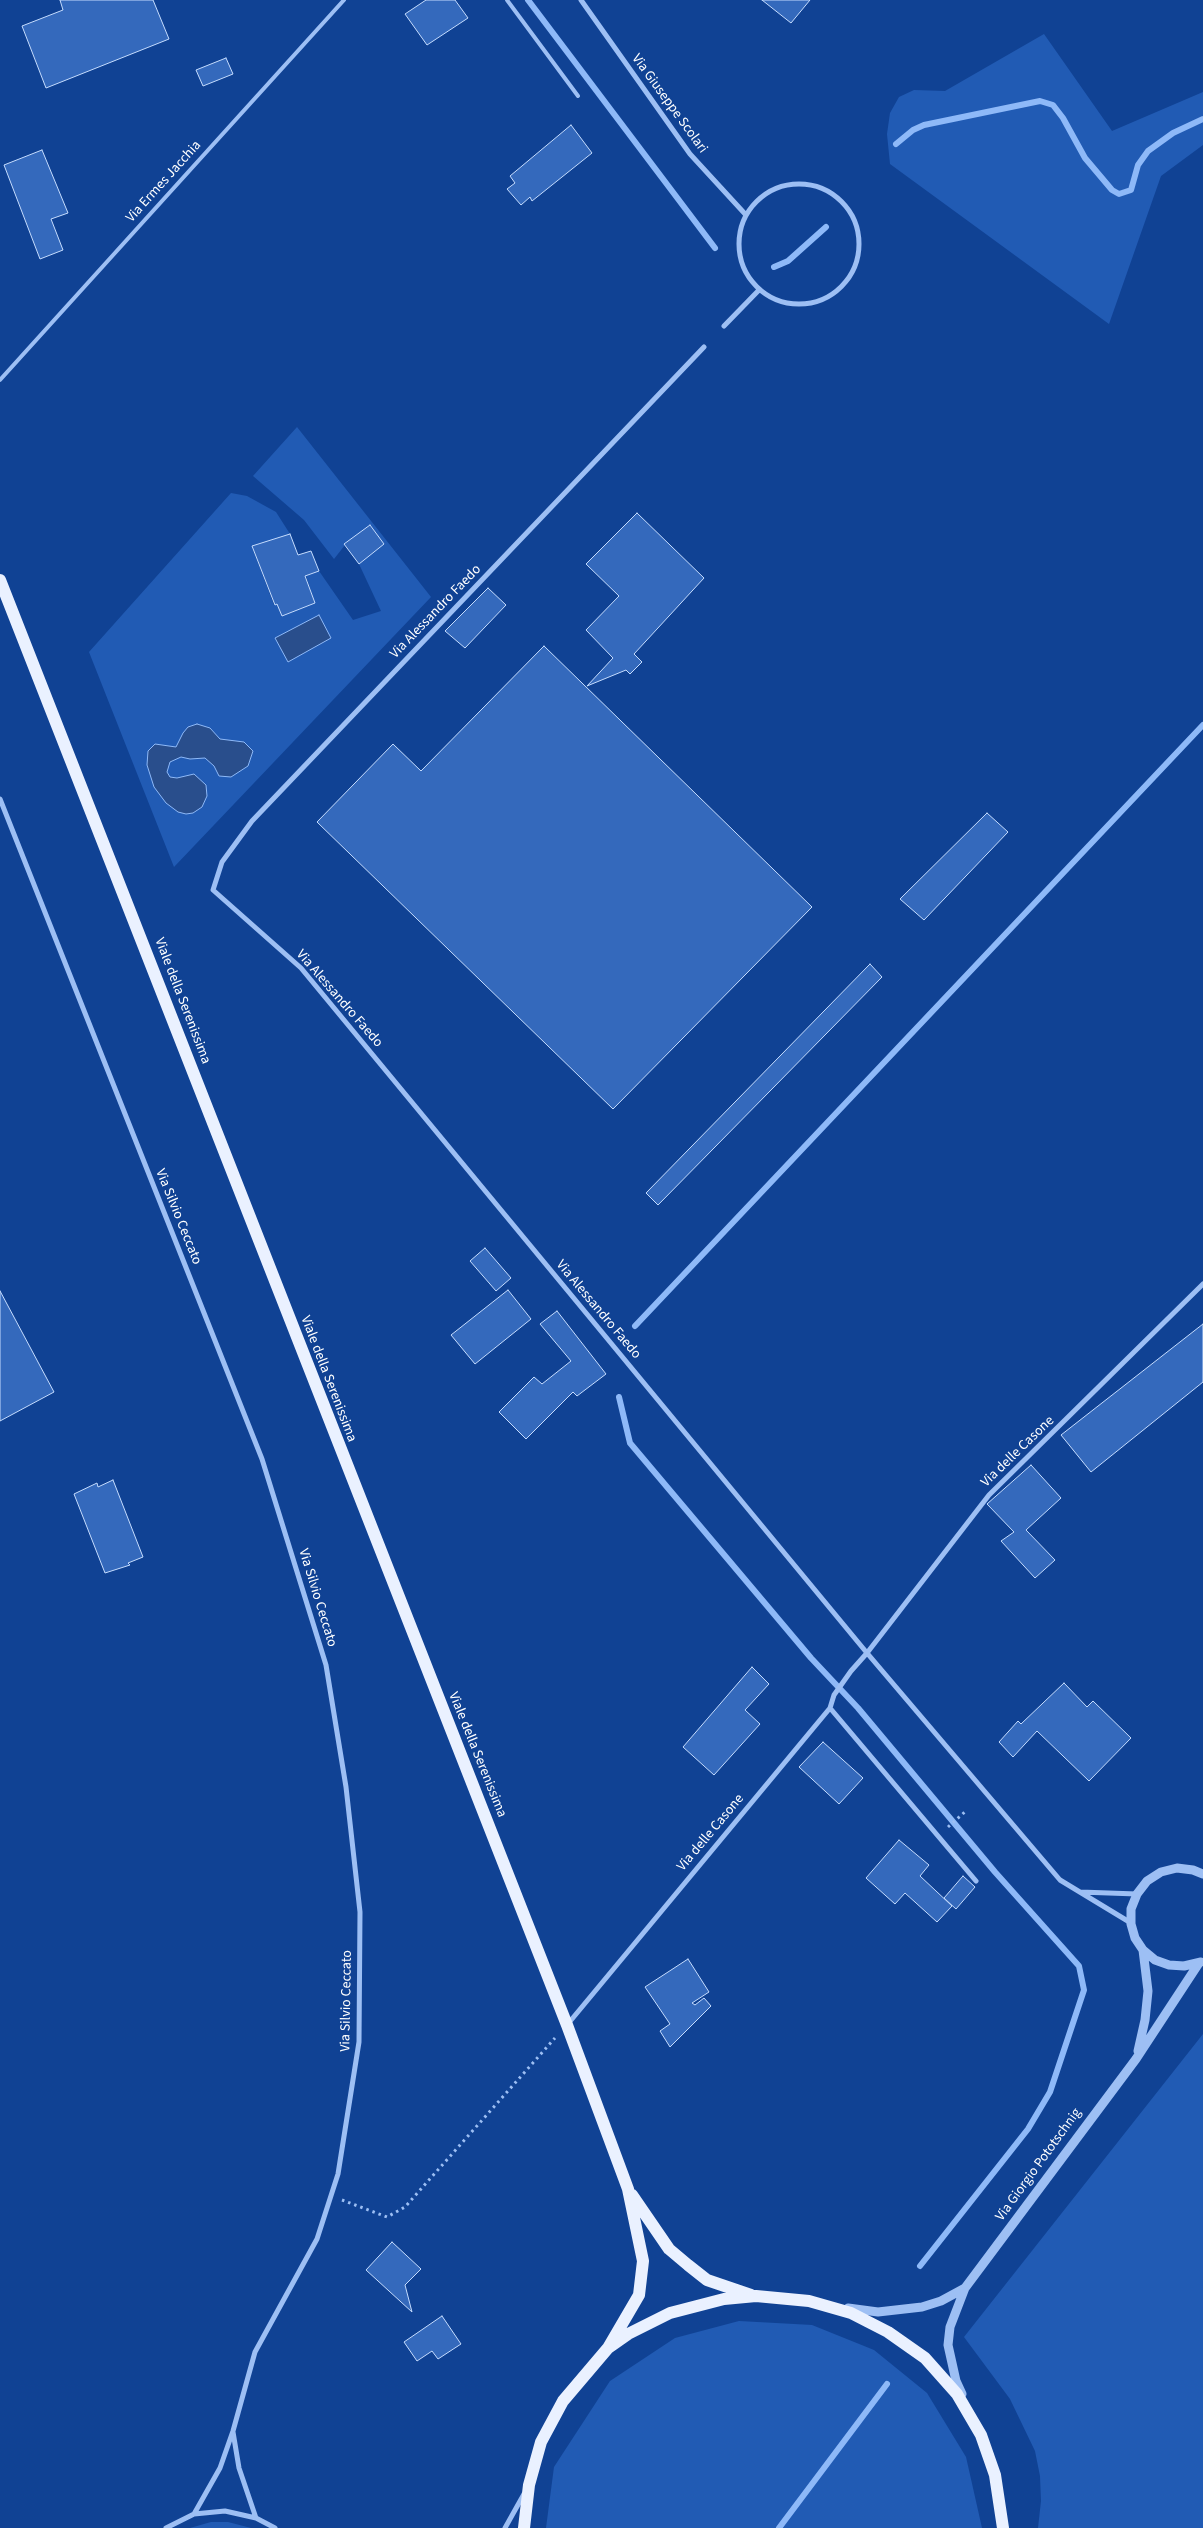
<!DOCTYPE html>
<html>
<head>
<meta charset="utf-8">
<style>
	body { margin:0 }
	canvas { display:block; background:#104294 }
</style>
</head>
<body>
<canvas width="1203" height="2528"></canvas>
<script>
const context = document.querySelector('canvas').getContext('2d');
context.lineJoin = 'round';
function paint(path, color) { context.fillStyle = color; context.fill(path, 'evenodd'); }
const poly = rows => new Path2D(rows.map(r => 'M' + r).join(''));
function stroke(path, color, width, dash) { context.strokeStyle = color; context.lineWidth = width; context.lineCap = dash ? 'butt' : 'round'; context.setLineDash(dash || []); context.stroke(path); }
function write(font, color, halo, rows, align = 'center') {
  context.font = font + ' "Source Sans 3",sans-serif'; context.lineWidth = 4; context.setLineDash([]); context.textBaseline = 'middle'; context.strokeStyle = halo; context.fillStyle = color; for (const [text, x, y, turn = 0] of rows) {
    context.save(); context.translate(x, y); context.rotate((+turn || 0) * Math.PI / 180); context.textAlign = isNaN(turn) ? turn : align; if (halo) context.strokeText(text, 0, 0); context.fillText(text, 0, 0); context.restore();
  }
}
const green = poly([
	[1044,34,1112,131,1203,92,1203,145,1161,176,1109,324,890,164,887,134,890,113,899,97,914,90,945,91],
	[297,427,431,597,174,867,89,652,231,493,247,496,276,512,290,534,252,547,274,605,277,604,282,616,315,603,306,576,319,571,353,620,381,611,359,564,345,545,334,559,304,520,253,476],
	[1203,2034,1203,2528,1038,2528,1041,2501,1040,2476,1035,2451,1010,2399,964,2337],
	[739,2321,812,2325,874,2350,927,2393,966,2457,982,2528,546,2528,554,2467,610,2381,675,2338],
	[211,2522,228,2522,251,2528,190,2528]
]);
const water = poly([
	[319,615,331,638,288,662,275,638,319,615],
	[197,724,210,728,220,739,244,742,253,751,248,766,231,777,219,776,214,766,205,758,190,759,181,757,170,762,167,772,170,777,177,778,194,774,206,785,207,796,202,807,193,813,186,814,178,812,166,803,154,787,147,765,148,751,155,744,176,747,183,733,188,727,197,724]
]);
const stream = poly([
	[528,0,715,248],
	[896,144,913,130,924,125,1040,101,1053,105,1063,118,1085,158,1112,190,1119,194,1131,190,1138,165,1148,151,1173,133,1203,119],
	[774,267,788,261,826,227],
	[635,1326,1203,725],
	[619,1397,630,1443,811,1658,858,1708,995,1872,1079,1966,1084,1990,1050,2092,1028,2129,920,2266],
	[779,2528,887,2384]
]);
const building = poly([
	[60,0,153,0,169,39,46,88,22,26,63,10,60,0],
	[426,0,455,0,468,18,427,45,405,14,426,0],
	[762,0,810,0,791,23,762,0],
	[226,58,233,74,203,86,196,70,226,58],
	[571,125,592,153,532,201,530,197,521,205,507,189,515,183,510,176,571,125],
	[42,150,68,213,51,219,63,250,40,259,4,165,42,150],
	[637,513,704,578,634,654,642,662,630,674,626,670,587,686,613,658,586,630,619,596,586,564,637,513],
	[370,525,384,544,359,564,344,544,370,525],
	[290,534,298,555,311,551,319,571,305,576,315,603,282,616,277,604,275,605,252,546,290,534],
	[488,588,506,605,465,648,445,631,488,588],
	[544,646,812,907,613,1109,317,822,393,744,421,771,544,646],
	[987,813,1008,832,924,920,900,899,987,813],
	[870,964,882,977,658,1205,646,1193,870,964],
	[485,1248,511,1278,496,1291,470,1261,485,1248],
	[508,1290,531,1319,475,1364,451,1335,508,1290],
	[0,1291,54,1392,0,1421,0,1291],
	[557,1311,606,1374,577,1396,573,1392,526,1439,499,1412,534,1377,542,1384,571,1361,540,1324,557,1311],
	[1203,1324,1203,1382,1091,1472,1061,1435,1203,1324],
	[1031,1465,1061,1498,1026,1530,1055,1560,1035,1578,1001,1541,1014,1532,987,1504,1031,1465],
	[113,1480,143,1557,128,1563,130,1565,105,1573,74,1494,97,1483,98,1487,113,1480],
	[752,1667,769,1684,745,1710,760,1724,714,1775,683,1747,752,1667],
	[1064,1683,1087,1707,1093,1701,1131,1738,1089,1781,1037,1731,1013,1757,999,1742,1018,1721,1021,1724,1064,1683],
	[823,1742,863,1778,839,1804,799,1767,823,1742],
	[899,1840,929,1865,920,1876,952,1906,937,1922,905,1893,895,1904,866,1878,899,1840],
	[963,1876,975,1887,956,1909,944,1898,963,1876],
	[688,1959,709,1992,692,2003,695,2005,704,1998,711,2006,670,2047,660,2031,670,2024,645,1987,688,1959],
	[392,2242,421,2269,405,2285,412,2312,366,2270,392,2242],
	[442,2316,461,2344,438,2359,432,2351,417,2361,404,2342,442,2316]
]);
const path = poly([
	[948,1827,967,1810],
	[342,2200,387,2217,405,2207,555,2038]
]);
const service = poly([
	[507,0,578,96],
	[0,380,344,0]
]);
const minor = poly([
	[581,0,690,154,746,215],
	'739 244a60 60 0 1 1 120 0a60 60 0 1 1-120 0Z',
	[724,326,759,290],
	[704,347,252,821,222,862,213,890,301,968,867,1653,1060,1880,1131,1923],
	[0,799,262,1459,326,1665,346,1787,360,1912,359,2042,338,2174,317,2239,255,2352,233,2431,220,2468,194,2514],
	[830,1708,976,1881],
	[1080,1892,1137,1894],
	[567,2025,830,1708,834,1695,851,1671,867,1653,989,1495,1203,1284],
	[233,2432,239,2468,256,2518],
	[166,2528,194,2514,225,2511,256,2518,275,2528],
	[505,2528,524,2494]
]);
const tertiary = poly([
	[1201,1962,1184,1966,1169,1965,1155,1960,1143,1950,1135,1938,1131,1924,1131,1909,1137,1894,1147,1881,1161,1872,1177,1868,1193,1870,1203,1874],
	[1138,2051,1145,2020,1148,1991,1143,1950],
	[848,2308,878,2312,922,2307,941,2301,965,2288],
	[962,2394,956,2381,948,2345,950,2327,965,2288,1136,2059,1199,1963]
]);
const primary = poly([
	[0,580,567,2025,628,2189,643,2261,639,2295,608,2348],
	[632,2195,669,2249,688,2265,707,2280,751,2295],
	[524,2528,529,2485,541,2442,563,2401,608,2348,628,2334,670,2313,724,2299,756,2296,809,2301,851,2313,888,2332,925,2358,957,2394,981,2435,995,2475,1003,2528]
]);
const streetNames = [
	["Via Giuseppe Scolari",669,104,54],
	["Via Ermes Jacchia",164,182,-48],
	["Via Alessandro Faedo",436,612,-46],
	["Via Alessandro Faedo",339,999,49],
	["Viale della Serenissima",182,1001,69],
	["Via Silvio Ceccato",178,1217,68],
	["Via Alessandro Faedo",598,1310,50],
	["Viale della Serenissima",328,1379,69],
	["Via delle Casone",1018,1452,-44],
	["Via Silvio Ceccato",317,1598,73],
	["Viale della Serenissima",477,1755,68],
	["Via delle Casone",711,1833,-50],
	["Via Silvio Ceccato",347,2001,-89],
	["Via Giorgio Pototschnig",1039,2165,-54]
];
paint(green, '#215bb4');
paint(water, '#294e8c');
stroke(water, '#8eb9f8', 1);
stroke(stream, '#8eb9f8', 6);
paint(building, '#3469bc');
stroke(building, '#c5dcfe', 1);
stroke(path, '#9dbff4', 3, [2.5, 4]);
stroke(service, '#9dbff4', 4);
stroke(minor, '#9dbff4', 5);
stroke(tertiary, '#9dbff4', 9);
stroke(primary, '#eaf1ff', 12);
write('14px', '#fff', '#104294', streetNames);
</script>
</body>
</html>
